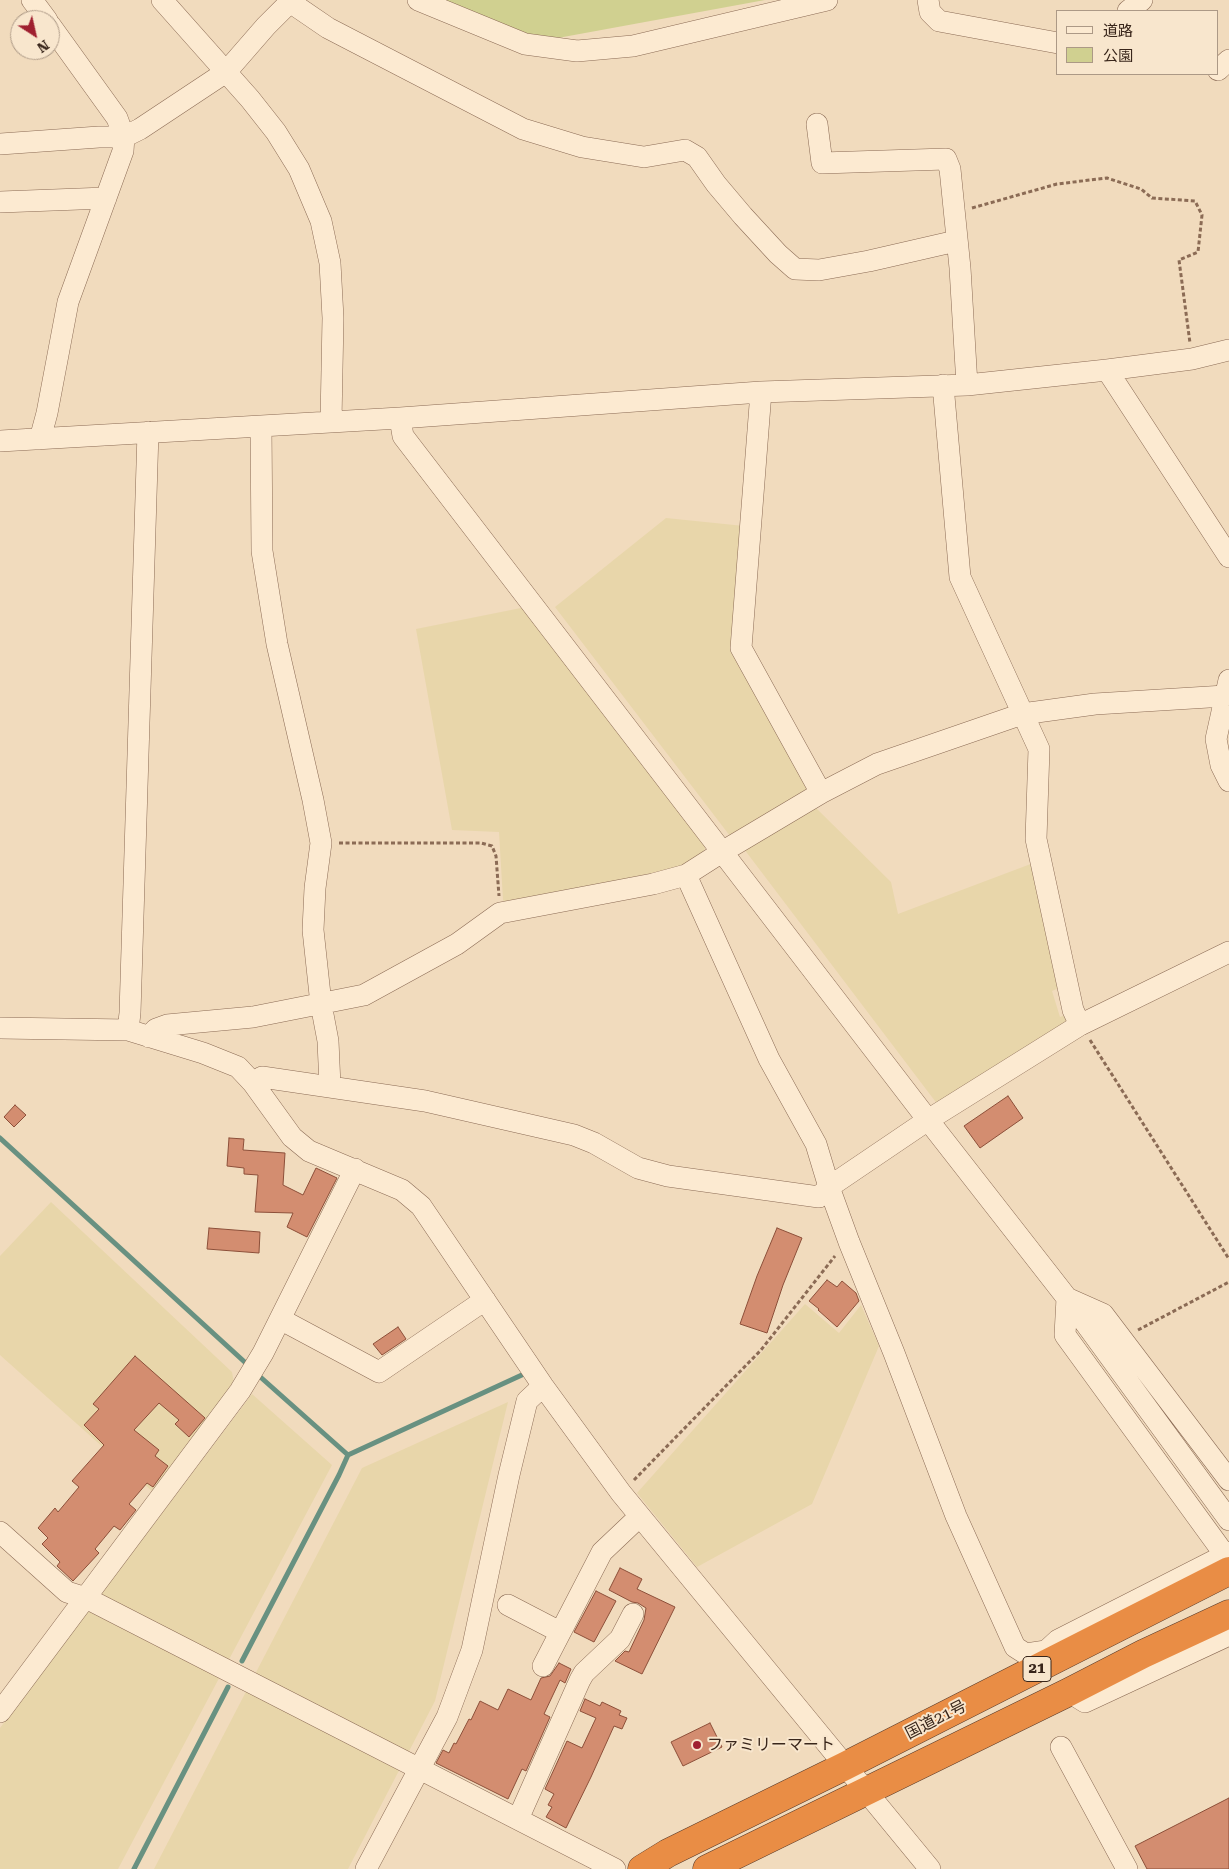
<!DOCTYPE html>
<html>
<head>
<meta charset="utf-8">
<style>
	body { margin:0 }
	#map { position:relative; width:1229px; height:1869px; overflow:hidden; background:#f1dbbd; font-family:"Roboto Serif","Noto Sans JP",serif }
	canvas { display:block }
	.legend { position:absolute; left:1056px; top:10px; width:162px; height:65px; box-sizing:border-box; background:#f8e6cd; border:1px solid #ac9986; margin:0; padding:6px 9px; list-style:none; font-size:15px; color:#39261b }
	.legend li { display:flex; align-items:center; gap:10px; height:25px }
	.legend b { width:25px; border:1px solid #ac9986 }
	.north { position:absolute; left:10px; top:10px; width:50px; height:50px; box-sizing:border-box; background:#f8e6cd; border:1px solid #ac9986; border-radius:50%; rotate:145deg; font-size:14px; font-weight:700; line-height:20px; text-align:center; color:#39261b }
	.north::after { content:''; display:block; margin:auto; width:18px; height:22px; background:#9f2030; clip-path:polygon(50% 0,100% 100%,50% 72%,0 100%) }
</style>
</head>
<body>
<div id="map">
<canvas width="1229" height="1869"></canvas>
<ul class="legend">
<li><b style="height:6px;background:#fcead1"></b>道路</li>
<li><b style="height:14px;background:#d0d090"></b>公園</li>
</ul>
<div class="north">N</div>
</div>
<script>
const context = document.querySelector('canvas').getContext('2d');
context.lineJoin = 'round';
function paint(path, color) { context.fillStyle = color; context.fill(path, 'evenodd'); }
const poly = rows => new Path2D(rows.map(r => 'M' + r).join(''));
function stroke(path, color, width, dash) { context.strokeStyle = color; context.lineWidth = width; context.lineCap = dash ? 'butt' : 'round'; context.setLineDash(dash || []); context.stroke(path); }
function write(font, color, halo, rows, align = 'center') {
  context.font = font + ' "Roboto Serif","Noto Sans JP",serif'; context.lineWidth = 4; context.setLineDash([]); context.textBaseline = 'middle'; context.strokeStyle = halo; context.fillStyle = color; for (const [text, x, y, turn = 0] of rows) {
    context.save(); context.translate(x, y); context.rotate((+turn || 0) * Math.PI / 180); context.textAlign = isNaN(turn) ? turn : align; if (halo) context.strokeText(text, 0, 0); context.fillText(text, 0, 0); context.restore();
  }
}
const farmland = poly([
	[666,518,744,526,732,654,809,791,730,836,555,607],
	[526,607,707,844,702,855,679,867,507,905,503,900,499,832,452,830,416,629],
	[816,808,891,882,898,914,1036,862,1061,987,1052,991,1060,1017,1068,1014,1068,1024,938,1105,744,849],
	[51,1202,232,1372,234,1383,153,1492,0,1355,0,1256],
	[805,1304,839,1333,861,1305,879,1346,812,1504,697,1567,637,1493],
	[252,1394,332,1465,118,1869,0,1869,0,1728],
	[508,1402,435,1701,348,1869,154,1869,362,1468]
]);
const green = poly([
	[408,0,765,0,525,44]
]);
const stream = poly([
	[0,1138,249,1366],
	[257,1374,348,1455],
	[242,1661,339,1475,348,1455,524,1374],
	[134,1869,228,1687]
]);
const building = poly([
	[1008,1096,1023,1118,980,1148,964,1126,1008,1096],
	[15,1105,26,1115,14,1127,4,1117,15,1105],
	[229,1138,244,1139,243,1150,285,1153,283,1185,303,1195,316,1168,337,1178,307,1237,287,1227,293,1213,255,1212,258,1175,244,1174,244,1168,227,1166,229,1138],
	[209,1228,260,1232,259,1253,207,1249,209,1228],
	[777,1228,802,1238,783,1285,767,1333,740,1324,757,1276,777,1228],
	[827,1280,837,1287,842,1281,856,1293,859,1301,837,1327,818,1310,819,1309,809,1301,827,1280],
	[398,1327,406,1339,382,1355,373,1344,398,1327],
	[135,1356,205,1418,189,1437,175,1424,179,1420,159,1403,134,1430,159,1450,155,1456,168,1466,153,1487,147,1483,129,1504,136,1510,120,1530,114,1526,95,1549,99,1553,73,1581,57,1566,60,1562,42,1544,48,1538,38,1528,55,1508,58,1512,79,1487,72,1481,104,1445,84,1425,99,1409,93,1404,135,1356],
	[620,1568,642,1579,637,1589,675,1607,642,1674,615,1661,625,1651,629,1652,644,1620,646,1608,638,1603,632,1602,609,1590,620,1568],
	[596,1591,616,1601,594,1642,574,1632,596,1591],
	[559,1663,571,1669,565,1683,560,1680,544,1714,550,1717,526,1771,522,1769,508,1799,436,1763,443,1750,449,1753,454,1743,456,1744,469,1719,471,1720,480,1701,498,1710,508,1689,531,1700,541,1678,550,1676,559,1663],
	[585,1699,600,1706,602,1702,621,1711,619,1715,627,1718,622,1729,614,1726,591,1777,566,1828,546,1817,552,1807,548,1805,554,1794,545,1789,567,1741,582,1748,596,1718,580,1711,585,1699],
	[710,1723,722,1747,683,1766,671,1742,710,1723],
	[1229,1798,1229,1869,1147,1869,1135,1846,1229,1798]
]);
const path = poly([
	[972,208,1057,184,1107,178,1141,189,1152,198,1195,201,1202,215,1198,252,1179,260,1190,343],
	[339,843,481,843,492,846,496,856,499,896],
	[1090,1040,1229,1259],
	[1138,1330,1229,1282],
	[634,1480,761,1350,835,1256]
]);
const minor = poly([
	[32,0,47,20],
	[162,0,250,99,276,132,299,169,321,221,330,263,333,318,331,421],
	[418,0,525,44,577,51,633,46,827,0],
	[928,0,930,12,939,21,1058,43],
	[1128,11,1142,0],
	[1218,70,1229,60],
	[817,124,822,163,946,159,950,169,960,268,967,385],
	[0,144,99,137,124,137,140,129,226,72,266,26,290,2,328,28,523,129,582,147,644,157,685,150,697,157,716,184,743,216,778,254,795,269,819,270,869,261,956,241],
	[0,202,106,198],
	[1107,370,1229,557],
	[943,385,960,577,1039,749,1036,839,1073,1010,1080,1025],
	[761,392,741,648,821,793],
	[400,418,403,436,928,1120,1067,1298,1229,1520],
	[261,426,262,551,277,644,313,800,321,843,315,888,313,930,321,1004,328,1041,330,1086],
	[40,439,47,413,68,302,123,151,124,137,117,118,50,25],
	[0,441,400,418,761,392,967,385,1107,370,1192,359,1229,350],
	[1229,680,1216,739,1221,765,1229,781],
	[686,875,769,1059,816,1144,829,1187,849,1242,894,1353,956,1516,1015,1647,1026,1654,1046,1651],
	[0,1028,128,1030,203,1053,238,1067,253,1083,292,1137,309,1151,402,1190,421,1206,543,1386,621,1493,930,1869],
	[128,1030,130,1013,148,432],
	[149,1037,156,1029,167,1025,253,1017,364,995,457,944,500,913,653,884,686,875,722,852,821,793,877,764,1022,714,1095,704,1225,696],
	[253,1083,262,1077,425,1101,574,1135,594,1143,638,1168,668,1176,819,1197,829,1187,928,1120,1080,1025,1229,952],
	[280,1319,379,1372,485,1300],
	[0,1532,67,1592,86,1598,615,1869],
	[1225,1555,1065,1335,1067,1298,1103,1314,1229,1480],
	[508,1605,560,1632],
	[1048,1663,1046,1651,1058,1640,1229,1553],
	[543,1666,602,1552,640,1516],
	[1069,1692,1085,1702,1229,1635],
	[0,1712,240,1391,263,1353,355,1169],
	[1061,1747,1127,1869],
	[518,1819,580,1680,584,1673,620,1639,633,1614],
	[366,1869,447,1717,472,1650,509,1475,527,1401,543,1386]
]);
const highway = poly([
	[642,1869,668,1853,845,1766,1229,1571],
	[707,1869,1069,1692,1143,1654,1229,1614]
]);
const markers = [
	[697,1745,5,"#9f2030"]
];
const shields = [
	[1037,1669,28]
];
const shieldNames = [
	["21",1037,1669]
];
const streetNames = [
	["国道21号",936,1720,-27]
];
const poiNames = [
	["ファミリーマート",707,1745]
];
paint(farmland, '#e8d6aa');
paint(green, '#d0d090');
stroke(stream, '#689181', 5);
paint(building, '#d38d70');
stroke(building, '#8c4f39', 1);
stroke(minor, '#8b6b55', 22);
stroke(highway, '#583a2a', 29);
stroke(path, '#8b6b55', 3, [4, 2.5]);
stroke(minor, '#fcead1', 21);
stroke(highway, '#e98d45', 28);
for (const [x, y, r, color] of markers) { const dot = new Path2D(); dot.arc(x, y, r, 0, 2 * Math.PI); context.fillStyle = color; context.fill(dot); stroke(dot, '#f8e6cd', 2); }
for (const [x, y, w] of shields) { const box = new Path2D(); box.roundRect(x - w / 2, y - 12.5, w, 25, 4); context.fillStyle = '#f8e6cd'; context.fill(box); stroke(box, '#39261b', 1); }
write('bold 15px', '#39261b', null, shieldNames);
write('16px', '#39261b', '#f8e6cd', streetNames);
write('16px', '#39261b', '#f8e6cd', poiNames, 'left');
</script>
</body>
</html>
